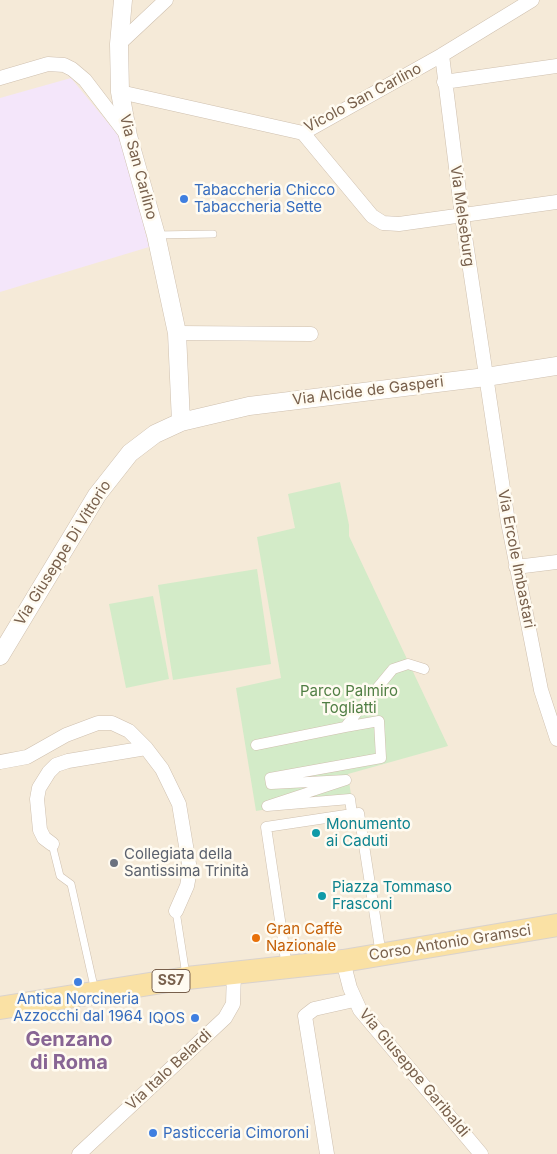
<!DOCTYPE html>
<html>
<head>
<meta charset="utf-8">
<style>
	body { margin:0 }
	canvas { display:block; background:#fdf7ea }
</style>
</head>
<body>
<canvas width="557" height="1154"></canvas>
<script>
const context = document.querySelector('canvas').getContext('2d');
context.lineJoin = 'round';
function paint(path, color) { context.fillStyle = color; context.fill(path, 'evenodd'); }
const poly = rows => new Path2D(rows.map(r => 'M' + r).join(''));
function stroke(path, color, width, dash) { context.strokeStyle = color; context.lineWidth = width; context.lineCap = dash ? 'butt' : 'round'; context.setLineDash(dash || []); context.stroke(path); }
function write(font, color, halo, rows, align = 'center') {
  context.font = font + ' Inter,sans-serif'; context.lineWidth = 5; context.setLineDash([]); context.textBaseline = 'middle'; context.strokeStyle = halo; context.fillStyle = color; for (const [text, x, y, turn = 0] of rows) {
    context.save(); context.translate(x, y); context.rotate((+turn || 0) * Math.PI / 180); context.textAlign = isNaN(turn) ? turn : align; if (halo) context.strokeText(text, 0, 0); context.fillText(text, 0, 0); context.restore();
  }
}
const residential = poly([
	[0,0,557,0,557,1154,0,1154]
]);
const education = poly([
	[71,78,123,141,149,247,0,292,0,98]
]);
const green = poly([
	[340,482,349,525,349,536,448,746,348,774,351,795,256,811,236,688,281,678,257,537,295,528,288,494],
	[257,569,271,664,173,680,158,585],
	[153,596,169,679,126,688,109,604]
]);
const service = poly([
	[157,235,213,234],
	[52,844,60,876,71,884,95,991],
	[176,911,186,975]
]);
const pedestrian = poly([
	[345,727,379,721,381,758,270,778,271,784,346,780,267,806,350,799,352,814],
	[256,745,345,727,393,669,408,664,424,669],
	[287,967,266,827,359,813,381,955]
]);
const minor = poly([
	[119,44,166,0],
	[442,55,462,216,508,522,541,690,557,739],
	[0,78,48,64,64,65,72,69,85,80,127,135],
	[444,82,557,66],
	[120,92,303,133,442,55,532,0],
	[303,133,372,216,383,223,399,224,557,202],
	[177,333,311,334],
	[516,567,557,562],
	[0,762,27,757,66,735,98,723,112,723,129,731,146,748,162,769,179,804,190,870,187,886,176,911],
	[52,844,44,838,40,830,37,799,39,788,49,772,56,765,68,761,146,748],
	[343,961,350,988,360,1010,481,1154],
	[79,1154,225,1018,233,1004,234,972],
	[327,1154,305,1016,314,1009,354,1000]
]);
const tertiary = poly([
	[123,0,119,44,120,92,128,136,156,235,177,333,181,422],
	[0,656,97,495,130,453,155,434,181,422,249,406,486,377,557,366]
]);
const primary = poly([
	[0,1008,187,978,343,961,557,925]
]);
const markers = [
	[184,199,5,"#3f7fe0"],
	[316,833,5,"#0f9aa8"],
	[114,863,5,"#6b7280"],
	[322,896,5,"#0f9aa8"],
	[256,938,5,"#e8710a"],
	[78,982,5,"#3f7fe0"],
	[195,1018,5,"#3f7fe0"],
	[153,1133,5,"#3f7fe0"]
];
const shields = [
	[171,981,38]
];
const shieldNames = [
	["SS7",171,981]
];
const streetNames = [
	["Vicolo San Carlino",363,98,-28],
	["Via San Carlino",138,167,75],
	["Via Melseburg",462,216,82],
	["Via Alcide de Gasperi",368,391,-7],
	["Via Giuseppe Di Vittorio",63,553,-58],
	["Via Ercole Imbastari",516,559,79],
	["Corso Antonio Gramsci",450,943,-9],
	["Via Italo Belardi",169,1070,-43],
	["Via Giuseppe Garibaldi",414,1073,50]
];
const shopNames = [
	["Tabaccheria Chicco",194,190],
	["Tabaccheria Sette",194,207],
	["Antica Norcineria",78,999,"center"],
	["Azzocchi dal 1964",78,1016,"center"],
	["IQOS",185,1018,"right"],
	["Pasticceria Cimoroni",163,1133]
];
const parkNames = [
	["Parco Palmiro",349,691],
	["Togliatti",349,708]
];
const cultureNames = [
	["Monumento",326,824],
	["ai Caduti",326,841],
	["Piazza Tommaso",332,887],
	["Frasconi",332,904]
];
const worshipNames = [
	["Collegiata della",124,854],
	["Santissima Trinità",124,871]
];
const foodNames = [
	["Gran Caffè",266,929],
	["Nazionale",266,946]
];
const districtNames = [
	["Genzano",69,1040],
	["di Roma",69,1063]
];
paint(residential, '#f5ead8');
paint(education, '#f4e6fa');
paint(green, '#d3ebc8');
stroke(service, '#cfc0af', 8);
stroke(pedestrian, '#cfc0af', 11);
stroke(minor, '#cfc0af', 15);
stroke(tertiary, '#cfc0af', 19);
stroke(primary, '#d9d2cd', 24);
stroke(service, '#fff', 7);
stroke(pedestrian, '#fff', 10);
stroke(minor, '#fff', 14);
stroke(tertiary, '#fff', 18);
stroke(primary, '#fae1a4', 22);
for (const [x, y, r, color] of markers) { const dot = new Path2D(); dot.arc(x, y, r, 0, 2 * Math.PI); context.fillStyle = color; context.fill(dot); stroke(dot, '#fffbf1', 2); }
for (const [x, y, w] of shields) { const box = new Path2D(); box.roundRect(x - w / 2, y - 11.5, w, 23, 4); context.fillStyle = '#fffbf1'; context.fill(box); stroke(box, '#78604c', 1); }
write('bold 14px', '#78604c', null, shieldNames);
write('15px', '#78604c', '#fffbf1', streetNames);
write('15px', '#366cbe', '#fffbf1', shopNames, 'left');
write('15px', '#507e44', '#fffbf1', parkNames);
write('15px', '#0d838f', '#fffbf1', cultureNames, 'left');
write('15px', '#5b616d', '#fffbf1', worshipNames, 'left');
write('15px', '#c56008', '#fffbf1', foodNames, 'left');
write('bold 20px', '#886594', '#fffbf1', districtNames);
</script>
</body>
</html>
